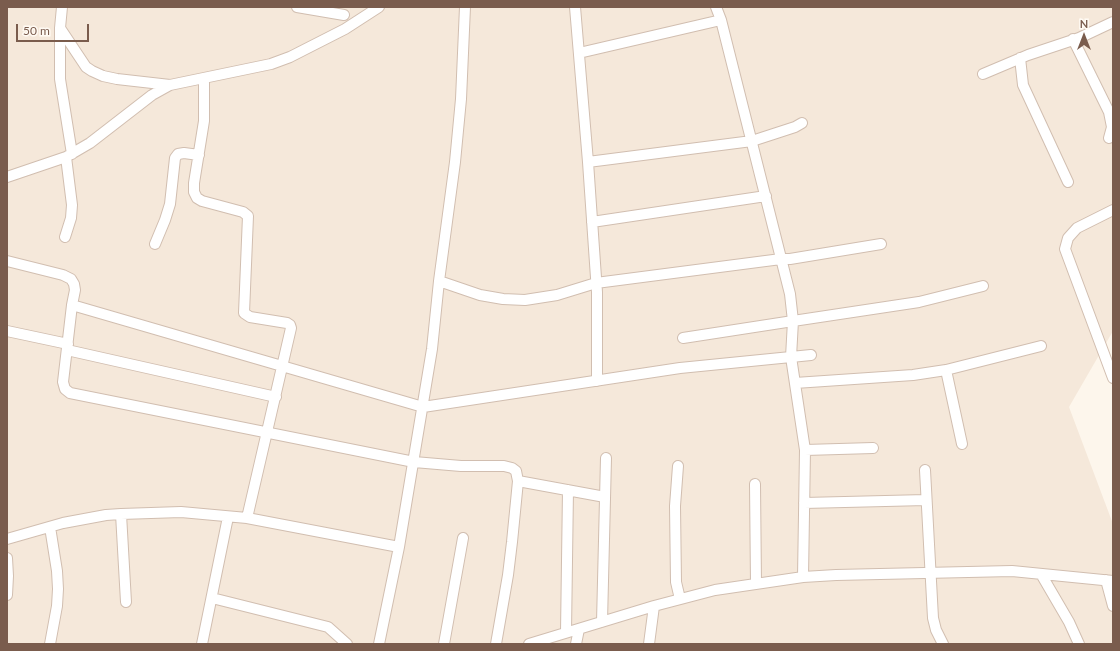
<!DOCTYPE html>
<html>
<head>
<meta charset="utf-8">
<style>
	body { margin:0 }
	#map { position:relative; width:1120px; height:651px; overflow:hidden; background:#fdf6ec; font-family:Lato,sans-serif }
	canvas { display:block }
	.frame { position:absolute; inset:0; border:8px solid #7a5c4d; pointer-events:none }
	.north { position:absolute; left:1064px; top:16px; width:40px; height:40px; -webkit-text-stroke:3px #fffaf3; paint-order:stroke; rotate:0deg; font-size:11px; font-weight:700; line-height:16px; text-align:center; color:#7a5c4d }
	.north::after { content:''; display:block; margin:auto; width:14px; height:18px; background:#7a5c4d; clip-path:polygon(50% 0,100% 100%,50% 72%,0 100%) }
	.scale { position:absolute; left:16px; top:24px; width:73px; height:18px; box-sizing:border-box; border:2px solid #7a5c4d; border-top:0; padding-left:5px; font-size:12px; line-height:14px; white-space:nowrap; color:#7a5c4d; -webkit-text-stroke:3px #fffaf3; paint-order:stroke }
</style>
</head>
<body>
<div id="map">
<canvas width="1120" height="651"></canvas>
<div class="frame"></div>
<div class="north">N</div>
<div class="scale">50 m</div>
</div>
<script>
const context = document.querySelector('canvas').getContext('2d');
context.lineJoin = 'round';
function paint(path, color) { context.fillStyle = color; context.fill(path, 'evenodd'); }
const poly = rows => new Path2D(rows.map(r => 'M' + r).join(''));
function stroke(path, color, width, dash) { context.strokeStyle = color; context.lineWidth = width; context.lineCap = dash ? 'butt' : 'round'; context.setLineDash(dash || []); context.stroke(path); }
const residential = poly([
	[7,7,1113,7,1113,331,1069,407,1113,524,1113,644,7,644]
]);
const street = poly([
	[62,7,60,28,60,79,72,154],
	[297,7,344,15],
	[575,7,588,162,597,292,597,381],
	[716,7,721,20],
	[60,28,86,67,92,71,103,76,117,79,170,85],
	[1073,39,1109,112,1112,127,1109,138],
	[579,53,721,20,790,294,793,321,683,338],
	[1020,58,1023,85,1068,182],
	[983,74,1028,55,1079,38,1113,22],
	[204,78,204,121,194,183,194,192,197,198,202,201,243,212,248,216,244,313,250,317,287,323,290,325,291,328,247,518],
	[588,162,752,141,795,127,802,123],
	[7,177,66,157,90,143,152,95,170,85,271,64,290,57,345,29,379,7],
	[1113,210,1077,228,1068,238,1065,249,1113,378],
	[592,222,766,196],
	[65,237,71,218,72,205,66,157],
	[155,244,165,220,170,204,175,158,178,154,184,153,199,155],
	[7,261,63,275,71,279,74,284,75,290,72,305,423,407,680,368,811,355],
	[439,281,480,295,503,299,525,300,557,295,596,283,781,259,790,259,881,244],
	[72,305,63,382,65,389,70,393,414,462,461,466,504,466,512,468,516,471,518,481,512,542,508,575,496,644],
	[7,331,68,344],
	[67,350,276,397],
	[946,370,962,444],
	[795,383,913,375,946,370,1041,346],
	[805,450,873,448],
	[678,466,675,506,676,582,680,599],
	[925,470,933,618,936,630,943,644],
	[518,481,605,497],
	[755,484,756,584],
	[804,503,926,500],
	[121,514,126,602],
	[50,527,57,571,58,589,57,606,50,644],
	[7,539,63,523,106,515,121,514,181,512,247,518,399,547],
	[7,558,8,576,7,595],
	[1041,574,1069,622,1079,644],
	[803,577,805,450,791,357,793,321,919,302,983,286],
	[1106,580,1113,606],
	[212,598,328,627,347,644],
	[602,622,606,458],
	[566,632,568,490],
	[202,644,228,517],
	[379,644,399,547,432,349,439,281,455,162,461,99,465,7],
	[444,644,463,538],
	[529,644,654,606,715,590,803,577,836,575,1012,571,1113,581],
	[576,644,579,629],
	[649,644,654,606]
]);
paint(residential, '#f5e8da');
stroke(street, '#d1beb0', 12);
stroke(street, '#fff', 10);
</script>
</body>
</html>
